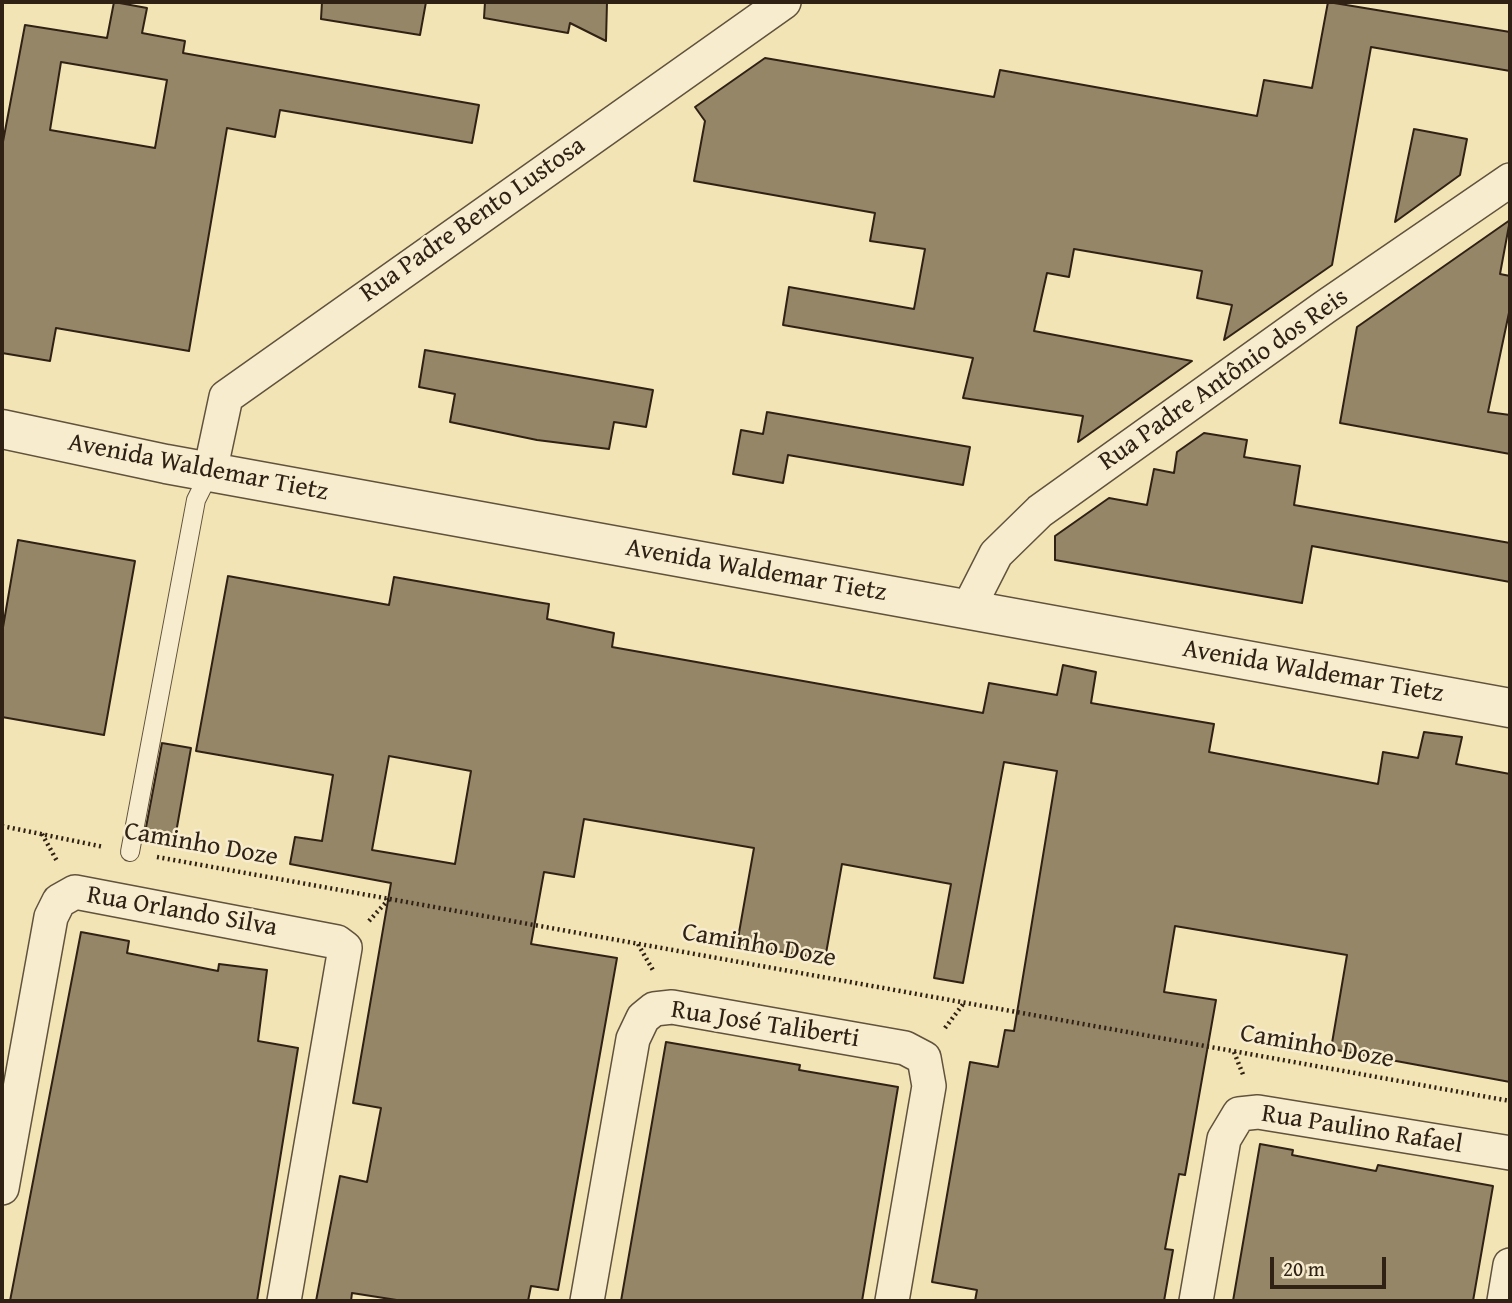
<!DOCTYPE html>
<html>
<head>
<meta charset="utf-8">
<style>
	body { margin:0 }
	#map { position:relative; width:1512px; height:1303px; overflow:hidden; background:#f2e4b4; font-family:"Gentium Book Plus",serif }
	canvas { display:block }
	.frame { position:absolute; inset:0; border:4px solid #302115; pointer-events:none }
	.scale { position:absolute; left:1270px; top:1257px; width:116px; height:32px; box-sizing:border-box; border:4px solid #302115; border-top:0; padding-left:9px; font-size:21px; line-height:24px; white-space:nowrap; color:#302115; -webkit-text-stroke:5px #f7edce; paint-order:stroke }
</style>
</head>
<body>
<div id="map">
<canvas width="1512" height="1303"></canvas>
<div class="frame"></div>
<div class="scale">20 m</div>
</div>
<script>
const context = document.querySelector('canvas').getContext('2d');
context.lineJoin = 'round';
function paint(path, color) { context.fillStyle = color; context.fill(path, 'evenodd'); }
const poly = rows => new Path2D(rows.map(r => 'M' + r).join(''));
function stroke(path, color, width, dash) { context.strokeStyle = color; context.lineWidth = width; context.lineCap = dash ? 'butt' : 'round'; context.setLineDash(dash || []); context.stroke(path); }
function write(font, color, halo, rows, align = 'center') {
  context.font = font + ' "Gentium Book Plus",serif'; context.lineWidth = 5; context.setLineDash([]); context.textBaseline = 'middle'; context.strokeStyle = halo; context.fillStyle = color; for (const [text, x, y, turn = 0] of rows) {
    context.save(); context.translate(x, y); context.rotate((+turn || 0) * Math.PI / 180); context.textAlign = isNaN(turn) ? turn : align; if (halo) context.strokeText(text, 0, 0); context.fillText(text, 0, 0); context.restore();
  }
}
const building = poly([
	[114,2,147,8,142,33,185,41,183,53,479,105,472,143,280,110,275,137,227,128,189,351,56,328,50,361,2,353,2,147,25,25,107,38,114,2],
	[61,62,167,80,155,148,50,130,61,62],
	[322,2,426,2,420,35,321,19,322,2],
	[485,2,607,2,606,41,570,23,568,33,484,18,485,2],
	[1328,2,1510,32,1510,71,1371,47,1332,265,1224,340,1232,305,1197,298,1202,271,1074,249,1069,277,1047,273,1034,331,1192,361,1078,442,1083,416,963,398,973,358,783,325,789,287,914,309,925,249,870,241,875,213,694,181,705,121,695,107,765,58,994,97,1000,70,1257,116,1264,80,1312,88,1328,2],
	[1414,129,1467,139,1460,175,1395,222,1414,129],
	[1510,220,1500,274,1510,276,1510,308,1488,412,1510,415,1510,454,1340,423,1357,327,1510,220],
	[425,350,653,390,646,427,614,422,609,449,537,440,450,422,455,394,419,387,425,350],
	[767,412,970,447,963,485,788,455,783,483,733,474,741,430,763,434,767,412],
	[1204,433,1247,440,1244,457,1300,466,1294,505,1510,543,1510,582,1312,546,1302,603,1055,560,1055,536,1109,498,1147,505,1154,469,1174,473,1177,452,1204,433],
	[18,540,135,561,104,735,2,717,2,633,18,540],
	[228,576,389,605,394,577,524,600,549,604,547,619,614,633,612,647,983,713,989,683,1057,695,1063,665,1096,672,1091,703,1214,724,1209,752,1378,784,1383,752,1418,758,1424,732,1462,737,1456,764,1510,774,1510,1082,1331,1049,1347,955,1175,926,1164,992,1216,1000,1185,1175,1179,1174,1165,1249,1173,1250,1164,1301,975,1301,977,1290,932,1282,970,1062,998,1067,1005,1030,1014,1031,1057,771,1004,762,963,983,934,978,951,884,842,864,825,959,782,952,737,944,754,848,584,819,574,877,544,872,531,944,617,958,558,1290,531,1286,528,1301,403,1301,352,1293,351,1301,316,1301,340,1176,367,1182,381,1108,353,1103,391,883,290,864,295,837,322,841,333,775,196,751,228,576],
	[389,756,471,771,455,864,372,850,389,756],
	[162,743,191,748,174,844,144,838,162,743],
	[81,932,129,941,127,953,218,971,219,964,267,970,258,1041,298,1048,257,1301,10,1301,81,932],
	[666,1042,800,1065,799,1070,898,1087,862,1301,621,1301,666,1042],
	[1260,1144,1293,1150,1292,1155,1376,1171,1378,1165,1493,1186,1473,1301,1233,1301,1260,1144]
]);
const path = poly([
	[2,826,104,847],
	[42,834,57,861],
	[157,857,1510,1101],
	[369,921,389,899],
	[638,944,654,972],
	[945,1028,964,1003],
	[1234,1052,1244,1077]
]);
const service = poly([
	[130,852,196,500,210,472]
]);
const minor = poly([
	[210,472,226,397,784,2],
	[968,609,996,554,1040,511,1325,307,1510,180],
	[2,1188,51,917,59,901,75,892,337,942,345,948,284,1301],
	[587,1301,633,1039,643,1018,654,1009,672,1007,905,1048,924,1058,929,1086,892,1301],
	[1196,1301,1224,1139,1239,1114,1258,1112,1510,1153],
	[1504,1301,1510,1265]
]);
const tertiary = poly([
	[2,429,166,464,1510,708]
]);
const streetNames = [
	["Rua Padre Bento Lustosa",473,220,-35],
	["Rua Padre Antônio dos Reis",1224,380,-35],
	["Avenida Waldemar Tietz",198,468,11],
	["Avenida Waldemar Tietz",756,571,10],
	["Avenida Waldemar Tietz",1313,672,10],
	["Caminho Doze",201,845,10],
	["Rua Orlando Silva",182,912,10],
	["Caminho Doze",759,946,10],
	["Rua José Taliberti",765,1025,9],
	["Caminho Doze",1317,1047,10],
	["Rua Paulino Rafael",1362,1130,9]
];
paint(building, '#958668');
stroke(building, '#302115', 2);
stroke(service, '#60523d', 20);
stroke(minor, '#60523d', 36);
stroke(tertiary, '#60523d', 41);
stroke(path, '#302115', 4.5, [2, 3.5]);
stroke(service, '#f7edce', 18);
stroke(minor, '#f7edce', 33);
stroke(tertiary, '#f7edce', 38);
write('26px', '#302115', '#f7edce', streetNames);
</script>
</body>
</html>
